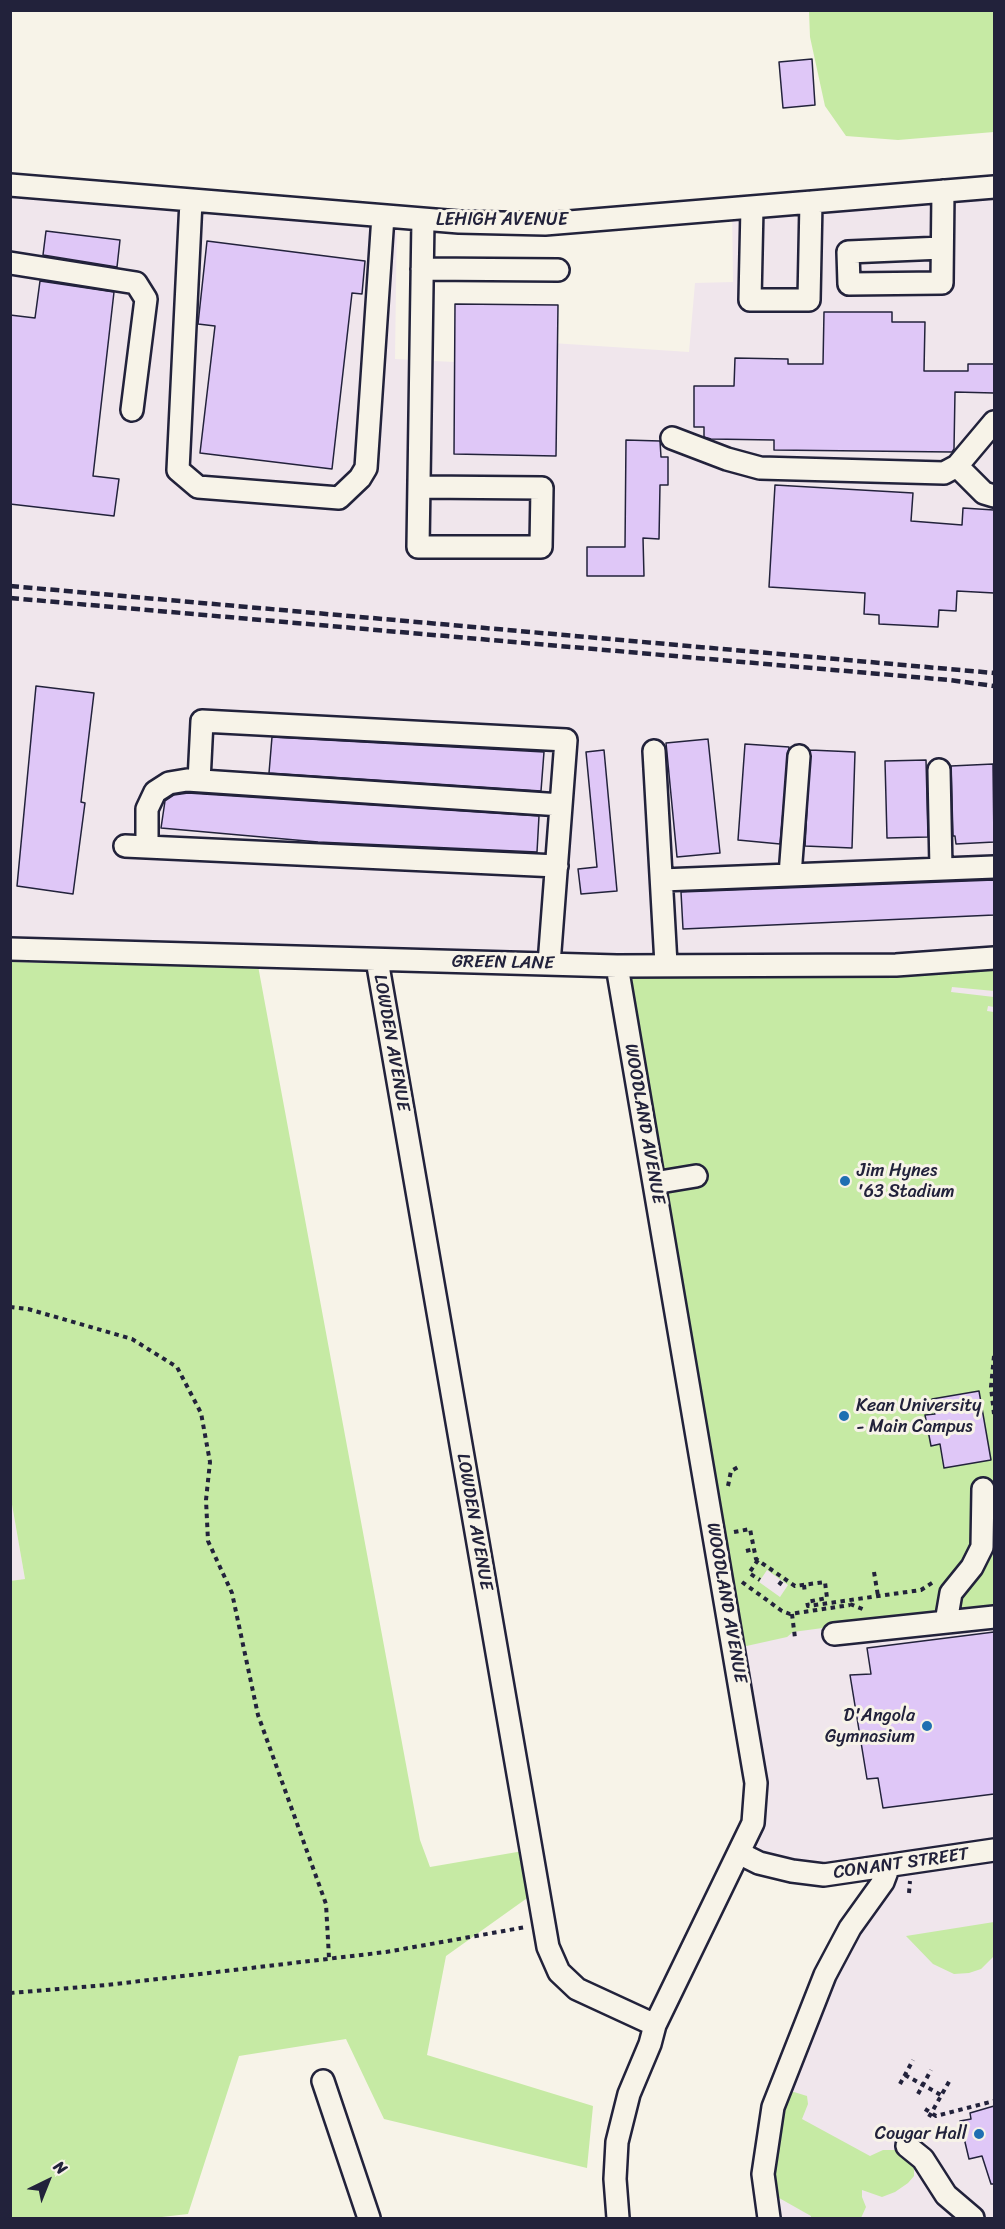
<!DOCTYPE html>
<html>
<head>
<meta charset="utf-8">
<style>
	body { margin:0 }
	#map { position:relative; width:1005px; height:2229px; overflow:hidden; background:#f7f3e8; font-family:Sriracha,sans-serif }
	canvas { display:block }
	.frame { position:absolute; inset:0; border:12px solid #22223b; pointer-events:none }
	.north { position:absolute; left:18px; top:2151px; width:60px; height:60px; -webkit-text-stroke:4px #f7f3e8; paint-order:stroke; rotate:43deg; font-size:16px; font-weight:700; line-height:24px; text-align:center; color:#22223b }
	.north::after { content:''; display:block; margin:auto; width:21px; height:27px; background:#22223b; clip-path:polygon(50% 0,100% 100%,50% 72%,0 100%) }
</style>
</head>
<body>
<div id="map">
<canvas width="1005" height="2229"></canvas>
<div class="frame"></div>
<div class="north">N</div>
</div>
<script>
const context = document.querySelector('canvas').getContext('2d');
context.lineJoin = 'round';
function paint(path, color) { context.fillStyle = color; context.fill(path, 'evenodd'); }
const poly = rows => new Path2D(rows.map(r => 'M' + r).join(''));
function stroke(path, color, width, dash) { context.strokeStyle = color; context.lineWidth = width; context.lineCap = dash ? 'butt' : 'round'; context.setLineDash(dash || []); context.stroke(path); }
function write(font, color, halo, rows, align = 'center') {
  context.font = font + ' Sriracha,sans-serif'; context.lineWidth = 6; context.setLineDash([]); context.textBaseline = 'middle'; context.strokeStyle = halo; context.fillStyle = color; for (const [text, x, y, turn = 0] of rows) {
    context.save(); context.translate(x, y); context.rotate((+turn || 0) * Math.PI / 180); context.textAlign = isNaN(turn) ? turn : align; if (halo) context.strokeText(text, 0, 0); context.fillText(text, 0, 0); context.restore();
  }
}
const built = poly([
	[11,177,397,211,395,359,474,363,476,338,689,352,695,283,733,282,732,203,994,185,994,2218,769,2218,773,2107,889,1867,824,1875,739,1853,753,1823,617,966,11,962],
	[10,1493,25,1579,11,1581,10,1581]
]);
const green = poly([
	[809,11,994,11,994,132,898,140,846,136,825,106,810,37],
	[256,955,420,1840,430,1867,523,1851,530,1896,446,1956,427,2055,593,2106,587,2168,384,2119,346,2039,239,2056,188,2214,153,2218,11,2218,10,1581,25,1579,10,1493,11,962,84,964],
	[994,955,994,991,952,987,951,992,994,997,994,1007,988,1006,987,1011,994,1012,994,1605,793,1632,787,1637,733,1649,617,966],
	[767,1570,788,1585,780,1597,759,1582],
	[994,1922,994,1956,981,1969,969,1973,954,1974,933,1964,906,1936],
	[794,2092,807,2096,808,2104,802,2119,870,2156,883,2150,895,2150,905,2158,914,2166,914,2176,908,2183,895,2192,882,2197,862,2190,862,2197,866,2207,861,2218,811,2218,811,2216,765,2190,778,2094]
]);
const building = poly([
	[812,59,815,105,783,108,779,62,812,59],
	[46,231,120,240,117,267,43,255,46,231],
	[207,241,365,261,362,294,352,293,332,469,200,453,215,326,198,324,207,241],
	[40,281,114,292,93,476,119,479,114,516,10,504,10,315,35,318,40,281],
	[455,304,558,305,556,456,454,454,455,304],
	[824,312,892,312,892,322,925,322,924,371,968,371,968,364,994,364,994,393,955,392,954,449,952,452,774,450,774,440,711,439,704,437,704,427,694,427,694,386,734,386,735,358,788,359,788,364,823,364,824,312],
	[626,440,660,441,661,457,668,457,668,485,660,485,659,539,643,538,644,576,587,576,587,547,625,547,626,440],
	[775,485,913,493,911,521,962,525,963,508,994,510,994,593,957,591,956,611,939,610,938,627,879,624,879,615,864,614,865,593,769,587,775,485],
	[36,686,94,693,81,802,85,803,73,894,17,886,36,686],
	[272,737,544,752,541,791,269,773,272,737],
	[708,739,720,853,677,857,666,743,708,739],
	[745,744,789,747,780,844,738,840,745,744],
	[604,750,617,891,581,894,578,869,597,867,586,752,604,750],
	[810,750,855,752,852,848,805,846,810,750],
	[926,760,928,837,887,838,885,761,926,760],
	[993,764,994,842,956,844,955,836,953,836,951,766,993,764],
	[188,793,539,816,537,852,318,842,161,828,165,801,174,795,188,793],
	[994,880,994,915,683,929,681,892,994,880],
	[979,1391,991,1460,944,1468,940,1444,931,1446,925,1415,935,1414,932,1399,979,1391],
	[994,1632,994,1794,883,1808,878,1778,867,1779,850,1675,871,1674,867,1648,994,1632],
	[994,2106,994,2184,991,2184,982,2156,969,2159,960,2121,971,2119,970,2113,994,2106]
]);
const path = poly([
	[10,1307,28,1309,132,1339,177,1367,201,1413,210,1462,206,1500,208,1541,232,1593,258,1715,326,1904,329,1958],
	[994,1356,991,1387,994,1414],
	[728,1486,731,1471,740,1466],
	[734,1532,750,1529,756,1559,795,1586,825,1582,827,1598,807,1602,808,1606,921,1590,935,1581],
	[746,1551,754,1549],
	[758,1560,749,1573,760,1580],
	[874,1572,878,1596],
	[742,1582,782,1611,790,1614,850,1605],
	[779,1585,784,1578],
	[804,1585,805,1594],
	[850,1604,865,1610],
	[792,1614,795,1638],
	[909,1893,910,1881],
	[10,1993,107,1985,386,1952,526,1927],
	[905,2075,941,2095],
	[900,2084,913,2060],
	[918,2094,931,2070],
	[925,2109,936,2116,994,2101],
	[929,2117,950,2080]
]);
const minor = poly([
	[10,185,459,222,545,224,994,187],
	[191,201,178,470,198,487,339,498,360,478,366,468,383,216],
	[752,207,750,300,809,300,811,202],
	[942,248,848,252,849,284,942,283,943,191],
	[10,263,136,283,146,299,132,410],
	[422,269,558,270],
	[672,438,727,459,760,468,944,473,957,466,994,422],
	[957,466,984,493,994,496],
	[420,487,542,488,541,547,418,547,423,219],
	[654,751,666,964],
	[939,770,941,869],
	[199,781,202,721,566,740,549,964],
	[125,846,557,866],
	[147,847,147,809,155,792,169,783,187,780,561,805],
	[790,875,799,756],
	[662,880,994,867],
	[10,949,617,966,896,965,994,958],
	[377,960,548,1947,559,1972,577,1989,655,2025],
	[617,966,756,1783,753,1823,655,2025,650,2044,629,2094,617,2142,615,2179,618,2218],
	[654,1183,696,1176],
	[946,1622,951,1593,972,1567,982,1547,983,1489],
	[834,1634,994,1617],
	[739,1853,759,1863,792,1871,824,1875,994,1850],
	[323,2081,369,2218],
	[907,2146,923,2159,946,2195,973,2218],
	[769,2218,763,2174,773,2107,825,1975,850,1928,883,1882,889,1866]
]);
const rail = poly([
	[10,586,994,673],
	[10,598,949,680,994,686]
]);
const markers = [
	[845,1181,6,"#1f6fb2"],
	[844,1416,6,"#1f6fb2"],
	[927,1726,6,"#1f6fb2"],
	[979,2134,6,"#1f6fb2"]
];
const streetNames = [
	["LEHIGH AVENUE",502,220],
	["GREEN LANE",503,963,1],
	["LOWDEN AVENUE",391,1043,80],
	["WOODLAND AVENUE",644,1124,80],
	["LOWDEN AVENUE",474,1522,80],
	["WOODLAND AVENUE",726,1603,80],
	["CONANT STREET",901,1864,-8]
];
const poiNames = [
	["Jim Hynes",857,1171],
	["'63 Stadium",857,1192],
	["Kean University",856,1406],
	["- Main Campus",856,1427],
	["D'Angola",915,1716,"right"],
	["Gymnasium",915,1737,"right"],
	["Cougar Hall",967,2134,"right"]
];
paint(built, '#f0e6ec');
paint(green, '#c6eaa4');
paint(building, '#dfc7f7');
stroke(building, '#22223b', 1.5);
stroke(minor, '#22223b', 26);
stroke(path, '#22223b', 4, [4.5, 4.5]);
stroke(minor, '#f7f3e8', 21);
stroke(rail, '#22223b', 4.5, [9, 4.5]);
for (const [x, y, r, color] of markers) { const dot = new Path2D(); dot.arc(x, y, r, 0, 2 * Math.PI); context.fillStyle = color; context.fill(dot); stroke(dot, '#f7f3e8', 2); }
write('18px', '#22223b', '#f7f3e8', streetNames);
write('18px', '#22223b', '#f7f3e8', poiNames, 'left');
</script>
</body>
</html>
